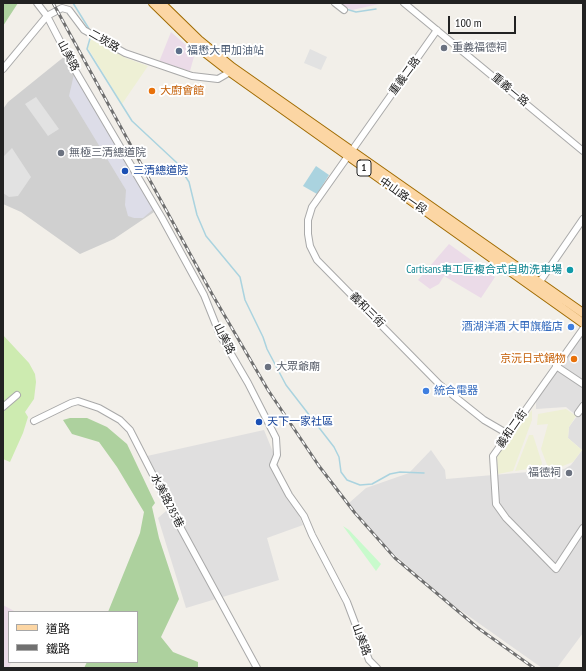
<!DOCTYPE html>
<html>
<head>
<meta charset="utf-8">
<style>
	body { margin:0 }
	#map { position:relative; width:586px; height:671px; overflow:hidden; background:#f2efe9; font-family:"PT Sans Narrow","Noto Sans TC",sans-serif }
	canvas { display:block }
	.frame { position:absolute; inset:0; border:4px solid #222; pointer-events:none }
	.legend { position:absolute; left:8px; top:611px; width:130px; height:52px; box-sizing:border-box; background:#fff; border:1px solid #a7a7a7; margin:0; padding:5px 7px; list-style:none; font-size:12px; color:#222 }
	.legend li { display:flex; align-items:center; gap:8px; height:20px }
	.legend b { width:20px; border:1px solid #a7a7a7 }
	.scale { position:absolute; left:448px; top:16px; width:68px; height:18px; box-sizing:border-box; border:2px solid #222; border-top:0; padding-left:5px; font-size:12px; line-height:14px; white-space:nowrap; color:#222; -webkit-text-stroke:3px #fff; paint-order:stroke }
</style>
</head>
<body>
<div id="map">
<canvas width="586" height="671"></canvas>
<div class="frame"></div>
<ul class="legend">
<li><b style="height:5px;background:#fcd6a4"></b>道路</li>
<li><b style="height:5px;background:#707070"></b>鐵路</li>
</ul>
<div class="scale">100 m</div>
</div>
<script>
const context = document.querySelector('canvas').getContext('2d');
context.lineJoin = 'round';
function paint(path, color) { context.fillStyle = color; context.fill(path, 'evenodd'); }
const poly = rows => new Path2D(rows.map(r => 'M' + r).join(''));
function stroke(path, color, width, dash) { context.strokeStyle = color; context.lineWidth = width; context.lineCap = dash ? 'butt' : 'round'; context.setLineDash(dash || []); context.stroke(path); }
function write(font, color, halo, rows, align = 'center') {
  context.font = font + ' "PT Sans Narrow","Noto Sans TC",sans-serif'; context.lineWidth = 4; context.setLineDash([]); context.textBaseline = 'middle'; context.strokeStyle = halo; context.fillStyle = color; for (const [text, x, y, turn = 0] of rows) {
    context.save(); context.translate(x, y); context.rotate((+turn || 0) * Math.PI / 180); context.textAlign = isNaN(turn) ? turn : align; if (halo) context.strokeText(text, 0, 0); context.fillText(text, 0, 0); context.restore();
  }
}
const residential = poly([
	[583,336,583,633,557,668,542,668,453,605,389,550,349,503,366,488,409,473,431,450,445,470,446,479,564,469,571,465,582,450,568,438,569,427,577,416,566,407,536,409,536,399],
	[264,430,303,525,267,538,279,580,186,608,158,518,173,505,147,456]
]);
const industrial = poly([
	[340,3,384,3,352,10,340,5],
	[171,32,195,53,190,71,159,62],
	[449,244,495,277,481,298,444,276,439,284,430,289,418,280],
	[3,605,16,612,9,612,9,662,11,662,9,668,3,668]
]);
const religious = poly([
	[65,56,154,212,114,239,80,254,21,212,3,204,3,109,8,102]
]);
const farmland = poly([
	[91,39,126,58,148,66,122,104,88,48],
	[566,409,576,416,569,427,568,438,582,450,573,462,555,469,549,470,541,449,548,424,537,425,538,414],
	[532,410,532,420,513,471,498,474,497,456],
	[529,435,533,435,542,463,541,467,515,471]
]);
const grass = poly([
	[3,335,29,363,35,374,36,382,34,399,25,412,28,417,23,433,10,462,3,459]
]);
const forest = poly([
	[3,3,18,3,3,26],
	[70,418,87,418,107,427,127,444,155,503,152,507,159,538,179,599,161,637,173,652,198,662,198,668,84,668,87,662,137,662,137,612,108,612,140,533,144,512,117,467,99,442,72,434,63,420]
]);
const park = poly([
	[343,526,349,530,381,564,376,571]
]);
const parking = poly([
	[310,49,327,57,321,70,304,63],
	[36,97,59,129,48,136,25,104],
	[12,148,31,177,18,196,9,197,3,193,3,157]
]);
const plaza = poly([
	[75,70,156,207,143,218,134,218,128,216,125,205,126,190,69,96]
]);
const water = poly([
	[316,166,329,175,317,194,303,186]
]);
const stream = poly([
	[73,3,91,32],
	[346,9,356,12,376,9],
	[91,35,87,49,132,121,176,162,189,182,197,215,206,236,240,277,245,300,263,337,267,349,286,385,334,447,339,457,341,472,347,480,360,485,372,484,390,474,400,472,424,473]
]);
const minor = poly([
	[37,3,47,16,75,70,162,218,204,295,220,335,248,383,276,438,277,455,273,465,289,495,304,516,312,535,347,602,369,660,377,668],
	[335,3,344,10],
	[404,3,583,151],
	[437,30,312,207,308,220,308,234,310,246,317,260,439,384,484,420,508,434],
	[3,69,47,16,62,8,69,10,84,30,125,53,192,76,218,79,230,72,232,69],
	[539,283,583,219],
	[583,329,493,456,496,504,506,518,556,569,583,528],
	[556,366,583,384],
	[3,407,17,395],
	[578,413,583,406],
	[34,421,71,403,78,401,99,408,120,420,130,430,172,512,257,668]
]);
const major = poly([
	[153,3,198,47,230,72,583,323],
	[161,3,199,40,232,67,583,313]
]);
const rail = poly([
	[53,3,212,294,268,390,319,466,355,513,395,558,478,628,534,668]
]);
const markers = [
	[444,48,4,"#6b7280"],
	[179,51,4,"#5c6f8a"],
	[152,91,4,"#e8710a"],
	[61,153,4,"#6b7280"],
	[125,171,4,"#1a4fb4"],
	[570,270,4,"#0f9aa8"],
	[571,327,4,"#3f7fe0"],
	[574,359,4,"#e8710a"],
	[268,367,4,"#6b7280"],
	[426,391,4,"#3f7fe0"],
	[259,422,4,"#1a4fb4"],
	[569,473,4,"#6b7280"]
];
const shields = [
	[364,168,14]
];
const shieldNames = [
	["1",364,168]
];
const streetNames = [
	["二崁路",104,41,30],
	["山美路",68,56,62],
	["重義二路",405,76,-54],
	["重義一路",510,90,40],
	["中山路一段",403,196,35],
	["義和三街",367,310,45],
	["山美路",224,339,63],
	["義和二街",512,429,-55],
	["水美路285巷",167,501,63],
	["山美路",361,640,69]
];
const worshipNames = [
	["重義福德祠",452,48],
	["無極三清總道院",69,153],
	["大眾爺廟",276,367],
	["福德祠",561,473,"right"]
];
const serviceNames = [
	["福懋大甲加油站",187,51]
];
const foodNames = [
	["大廚會館",160,91],
	["京沅日式鍋物",566,359,"right"]
];
const transitNames = [
	["三清總道院",133,171],
	["天下一家社區",267,422]
];
const cultureNames = [
	["Cartisans車工匠複合式自助洗車場",562,270]
];
const shopNames = [
	["酒湖洋酒 大甲旗艦店",563,327],
	["統合電器",434,391,"left"]
];
paint(residential, '#e0dfdf');
paint(industrial, '#ebdbe8');
paint(religious, '#d0d0d0');
paint(farmland, '#eef0d5');
paint(grass, '#cdebb0');
paint(forest, '#add19e');
paint(park, '#c8facc');
paint(parking, '#e2e2e2');
paint(plaza, '#dddde8');
paint(water, '#aad3df');
stroke(stream, '#aad3df', 1.5);
stroke(minor, '#a9a9a9', 8);
stroke(major, '#a06b00', 10);
stroke(minor, '#fff', 6);
stroke(major, '#fcd6a4', 8);
stroke(rail, '#707070', 3);
stroke(rail, '#fff', 1.5, [4.5]);
for (const [x, y, r, color] of markers) { const dot = new Path2D(); dot.arc(x, y, r, 0, 2 * Math.PI); context.fillStyle = color; context.fill(dot); stroke(dot, '#fff', 1.5); }
for (const [x, y, w] of shields) { const box = new Path2D(); box.roundRect(x - w / 2, y - 8, w, 16, 3); context.fillStyle = '#fff'; context.fill(box); stroke(box, '#222', 1); }
write('bold 10px', '#222', null, shieldNames);
write('11px', '#222', '#fff', streetNames);
write('11px', '#5b616d', '#fff', worshipNames, 'left');
write('11px', '#4e5e75', '#fff', serviceNames, 'left');
write('11px', '#c56008', '#fff', foodNames, 'left');
write('11px', '#164399', '#fff', transitNames, 'left');
write('11px', '#0d838f', '#fff', cultureNames, 'right');
write('11px', '#366cbe', '#fff', shopNames, 'right');
</script>
</body>
</html>
